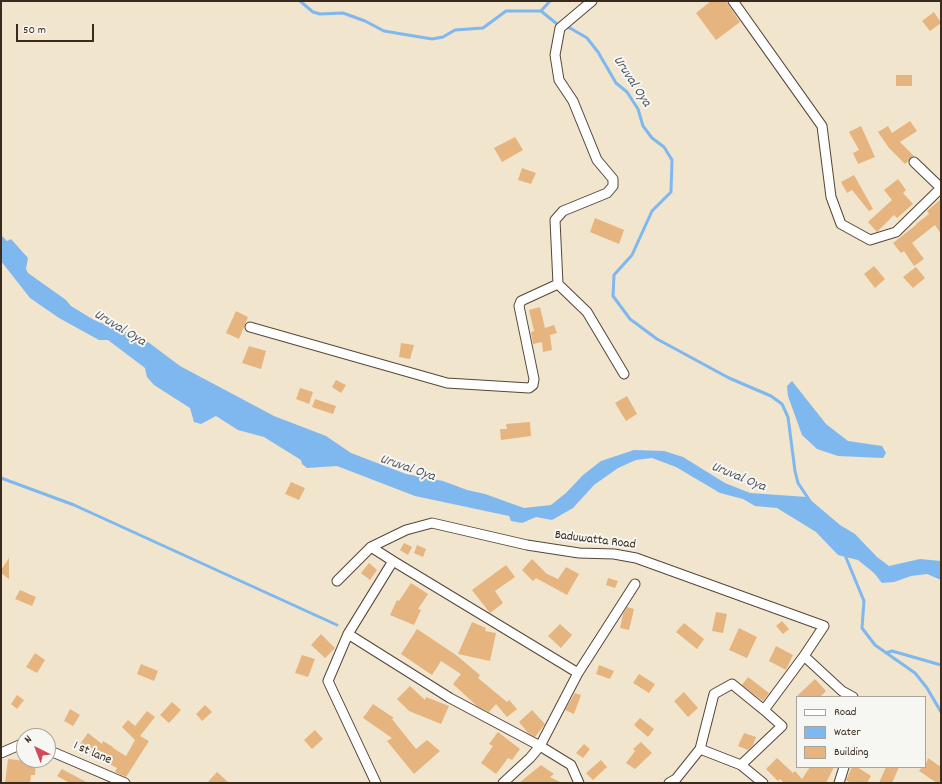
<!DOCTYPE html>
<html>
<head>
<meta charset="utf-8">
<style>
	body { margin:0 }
	#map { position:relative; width:942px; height:784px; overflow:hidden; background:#f1e5cd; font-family:Dekko,sans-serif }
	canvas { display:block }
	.frame { position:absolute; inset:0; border:2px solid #3b2a1e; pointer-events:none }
	.legend { position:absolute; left:796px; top:696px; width:130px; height:72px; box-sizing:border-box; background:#f6f6f2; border:1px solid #aba49d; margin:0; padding:5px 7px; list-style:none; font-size:12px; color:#3b2a1e }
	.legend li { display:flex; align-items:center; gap:8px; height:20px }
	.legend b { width:20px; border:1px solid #aba49d }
	.north { position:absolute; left:16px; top:728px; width:40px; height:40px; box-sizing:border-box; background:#f6f6f2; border:1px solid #aba49d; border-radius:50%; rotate:318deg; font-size:11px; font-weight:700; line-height:16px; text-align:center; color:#3b2a1e }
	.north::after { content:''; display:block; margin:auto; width:14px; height:18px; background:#d1495b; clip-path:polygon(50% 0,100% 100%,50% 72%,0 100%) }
	.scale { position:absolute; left:16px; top:24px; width:78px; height:18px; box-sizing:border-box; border:2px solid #3b2a1e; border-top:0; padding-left:5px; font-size:12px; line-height:14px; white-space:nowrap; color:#3b2a1e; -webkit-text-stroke:3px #f6f6f2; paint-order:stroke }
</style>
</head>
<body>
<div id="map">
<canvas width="942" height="784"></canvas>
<div class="frame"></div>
<ul class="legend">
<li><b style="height:5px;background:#fff"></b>Road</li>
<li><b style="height:11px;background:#7fb7ef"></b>Water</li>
<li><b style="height:11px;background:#e6b47e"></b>Building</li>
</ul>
<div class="north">N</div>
<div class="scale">50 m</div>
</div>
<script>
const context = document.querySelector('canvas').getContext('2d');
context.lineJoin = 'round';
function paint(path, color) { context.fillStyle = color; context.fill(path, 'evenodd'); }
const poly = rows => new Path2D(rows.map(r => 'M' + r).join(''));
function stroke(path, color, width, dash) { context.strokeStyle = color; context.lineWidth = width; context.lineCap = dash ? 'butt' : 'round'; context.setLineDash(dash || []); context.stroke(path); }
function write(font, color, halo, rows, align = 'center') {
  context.font = font + ' Dekko,sans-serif'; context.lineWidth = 4; context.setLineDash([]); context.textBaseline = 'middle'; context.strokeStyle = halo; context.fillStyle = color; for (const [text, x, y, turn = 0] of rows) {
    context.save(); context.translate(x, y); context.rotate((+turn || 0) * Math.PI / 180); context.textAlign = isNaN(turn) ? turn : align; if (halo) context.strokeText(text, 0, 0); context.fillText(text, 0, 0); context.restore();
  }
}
const water = poly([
	[1,235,7,241,11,239,28,258,26,269,28,273,66,300,71,306,94,320,144,339,180,366,274,416,326,436,351,453,406,474,443,481,467,490,485,494,524,508,551,505,566,493,583,475,601,461,634,450,664,451,683,457,725,483,750,493,807,497,840,525,855,534,877,557,889,566,920,559,941,561,941,580,927,574,911,576,894,582,882,583,874,573,858,560,838,555,816,532,777,508,755,506,743,499,720,493,676,467,652,458,636,460,618,468,594,485,573,508,552,520,536,517,522,523,511,521,509,516,415,496,337,466,307,468,302,464,301,460,264,437,238,430,216,416,201,424,194,422,190,408,154,385,147,377,145,368,108,340,99,340,59,318,30,298,1,261],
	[792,381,826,424,848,441,882,446,886,453,883,458,838,456,817,449,802,435,788,396,787,386]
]);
const stream = poly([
	[300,1,313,12,320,14,343,13,365,21,384,31,432,39,443,37,455,30,483,28,506,11,541,11],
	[550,1,541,11,557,24,570,28,587,38,598,52,616,83,627,92,638,109,643,126,652,138,664,147,672,160,671,192,652,211,632,255,614,275,613,296,630,319,657,339,729,378,771,396,782,404,788,417,795,471,798,483,810,501],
	[1,478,74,505,337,625],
	[845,555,864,601,862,628,875,645,915,673,927,688,941,712],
	[886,653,892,651,941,665]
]);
const building = poly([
	[711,1,726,1,740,22,716,40,696,13],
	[934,12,941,23,930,31,922,21],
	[896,75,912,75,912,86,896,86],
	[910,121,917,131,900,142,914,156,905,164,889,148,878,132,888,126,892,133],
	[861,126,875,157,858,164,853,153,859,150,849,132],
	[515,137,523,150,502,162,494,148],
	[522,168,536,173,531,184,518,180],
	[854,175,873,209,869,211,852,190,847,193,841,182],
	[898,179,906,190,903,193,913,204,897,218,894,215,877,232,868,222,892,200,884,190],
	[941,199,941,234,935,225,912,243,924,259,914,266,904,251,901,253,893,243,916,225,916,224,929,214,927,211],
	[595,218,624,230,619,244,590,232],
	[874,266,885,279,875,288,864,274],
	[916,267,925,278,913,288,903,277],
	[540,307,545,328,554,325,557,333,550,335,552,350,543,352,542,342,533,344,531,332,534,331,529,310],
	[236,311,248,317,239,339,226,333],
	[401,343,414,345,410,359,399,357],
	[249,346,266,351,261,369,242,363],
	[336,380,346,385,341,393,332,387],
	[300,388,313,392,309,404,296,399],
	[627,396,637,414,626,421,615,403],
	[315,399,336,406,333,414,312,407],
	[530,422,531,436,501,440,500,429,507,429,506,424],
	[291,482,305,488,299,500,285,494],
	[404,543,412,547,408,555,400,550],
	[417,545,426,549,423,557,414,553],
	[9,558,9,579,1,573,1,570],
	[532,559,547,574,558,579,566,567,579,574,567,595,536,578,533,581,522,570],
	[369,563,377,570,370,580,361,573],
	[506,565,515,577,495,591,503,603,490,613,472,590],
	[608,578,618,581,615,588,606,585],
	[411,583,428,594,418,609,421,610,414,625,390,615,397,600,399,601],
	[20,590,36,597,32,606,15,599],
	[627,607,634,609,629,630,620,628,623,614],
	[716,612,727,614,723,633,712,631],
	[782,621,789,629,783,634,776,626],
	[472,622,486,628,485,631,496,633,490,661,458,654],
	[684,623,704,639,697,649,676,632],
	[560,624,572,635,561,648,548,636],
	[739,628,757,637,747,658,729,650],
	[417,629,456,655,480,675,478,678,507,702,509,700,517,709,507,717,496,704,489,712,477,706,453,684,461,674,441,661,432,675,401,654],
	[321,634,335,648,325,658,311,645],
	[776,646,793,655,786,670,769,661],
	[35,653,45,660,37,673,26,667],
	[302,655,315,659,308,677,295,673],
	[141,664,158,671,154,681,137,674],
	[599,665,614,671,610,679,596,674],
	[639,674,655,684,649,693,633,683],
	[748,677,769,693,763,701,742,685],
	[815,679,826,691,820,697,796,697],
	[410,686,425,700,426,697,449,706,441,724,409,711,397,699],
	[684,692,698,708,688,717,674,701],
	[575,693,581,695,574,714,565,710],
	[17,695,24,700,17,709,11,704],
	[172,702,181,710,169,723,160,715],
	[373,704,394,718,392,719,416,749,427,740,440,751,414,774,387,741,392,738,363,718],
	[205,705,212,712,202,721,196,714],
	[70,709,80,715,73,726,64,721],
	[532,710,545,724,535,737,528,733,519,722],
	[147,711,155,717,140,736,149,741,126,777,115,772,117,768,78,747,88,733,102,744,103,741,113,747,113,748,126,756,135,740,122,727,128,720,135,726],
	[640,718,654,729,648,737,634,725],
	[315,730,323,739,312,749,304,740],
	[498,732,520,749,512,760,508,758,496,774,481,763,493,746,489,744],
	[744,733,756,737,753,745,748,750,738,746],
	[641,742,652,753,635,769,626,763,635,751,633,749],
	[584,744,590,749,583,758,576,753],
	[777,758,793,773,795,771,802,779,810,767,834,767,826,783,784,783,780,779,778,781,766,769],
	[928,758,941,767,941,783,937,783,919,771,922,767,925,767],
	[8,759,36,762,35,775,31,775,30,783,5,783],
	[601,760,607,767,593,780,586,773],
	[541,765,554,774,550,777,562,783,519,783],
	[852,767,857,767,871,776,867,783,851,783,846,780],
	[886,767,899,767,892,783,879,783],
	[62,769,88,783,70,783,57,776],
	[217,772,229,783,207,783]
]);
const minor = poly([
	[592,1,560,28,555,55,559,80,573,101,597,160,613,179,613,186,607,193,563,211,555,220,558,284,587,312,624,374],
	[733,1,822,126,831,197,841,224,870,240,896,232,941,188],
	[914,162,941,188],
	[250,327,447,383,529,388,533,385,534,379,519,306,521,301,558,284],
	[371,547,393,561,348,634,328,681,376,783],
	[393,561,578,673,635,584],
	[337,581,371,547,406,530,432,523,527,545,579,553,614,554,636,558,824,626,804,656],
	[348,634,450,698,540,746,571,765,579,783],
	[700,749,714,694,732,684,764,710,804,656,842,691,853,697],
	[48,750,125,783],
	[1,753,24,743],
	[741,765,782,726,764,710],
	[503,783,530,758,540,746,578,673],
	[669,783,676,779,700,749,741,765,763,783],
	[839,783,844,767]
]);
const streetNames = [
	["Baduwatta Road",595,541,7],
	["1 st lane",92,754,23]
];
const waterNames = [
	["Uruval Oya",631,82,57],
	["Uruval Oya",119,329,31],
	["Uruval Oya",407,469,19],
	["Uruval Oya",738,478,22]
];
paint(water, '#7fb7ef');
stroke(stream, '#7fb7ef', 3);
paint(building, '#e6b47e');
stroke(minor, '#564638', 11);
stroke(minor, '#fff', 9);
write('13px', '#3b2a1e', '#f6f6f2', streetNames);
write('italic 14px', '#4f545d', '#f6f6f2', waterNames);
</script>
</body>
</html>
